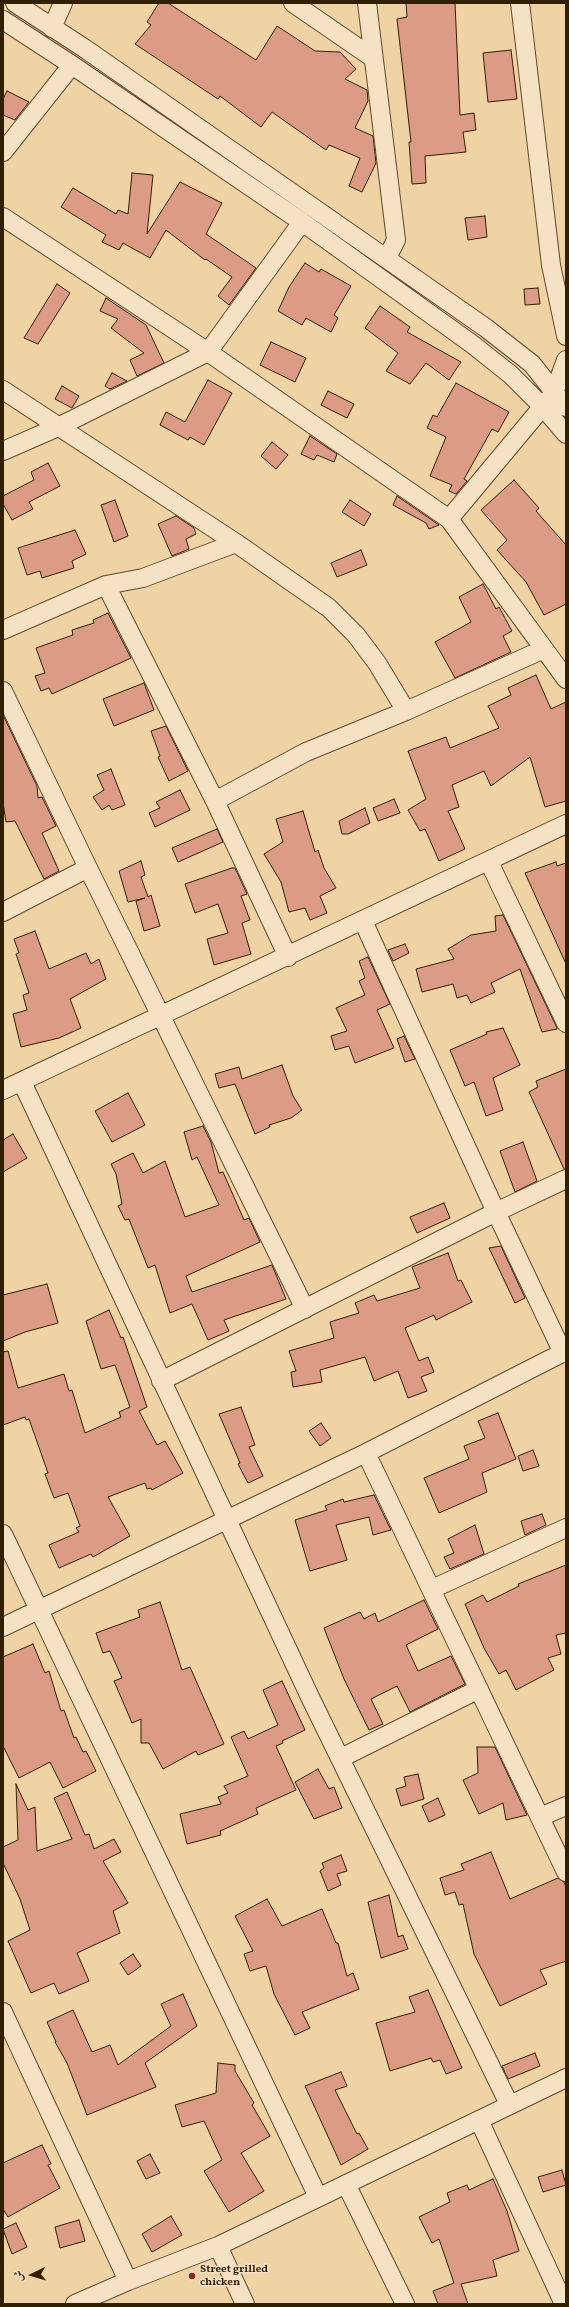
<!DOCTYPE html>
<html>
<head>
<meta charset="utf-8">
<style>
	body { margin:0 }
	#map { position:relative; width:569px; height:2307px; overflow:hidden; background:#efd3a4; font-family:Vollkorn,Amiri,serif }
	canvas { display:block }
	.frame { position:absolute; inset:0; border:4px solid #311f04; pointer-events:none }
	.north { position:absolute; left:12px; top:2255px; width:40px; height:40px; -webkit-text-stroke:3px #f5e2c4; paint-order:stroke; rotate:265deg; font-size:11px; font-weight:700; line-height:16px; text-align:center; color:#311f04 }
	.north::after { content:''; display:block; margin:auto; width:14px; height:18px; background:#311f04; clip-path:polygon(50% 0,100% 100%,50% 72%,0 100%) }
</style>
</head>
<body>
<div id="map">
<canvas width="569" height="2307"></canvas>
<div class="frame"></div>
<div class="north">ش</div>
</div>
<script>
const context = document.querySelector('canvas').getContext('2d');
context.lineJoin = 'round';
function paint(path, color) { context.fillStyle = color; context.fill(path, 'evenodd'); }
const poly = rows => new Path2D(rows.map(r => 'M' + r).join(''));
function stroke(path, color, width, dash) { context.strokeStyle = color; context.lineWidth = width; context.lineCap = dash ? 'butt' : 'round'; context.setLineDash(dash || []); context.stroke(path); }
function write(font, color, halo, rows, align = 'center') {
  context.font = font + ' Vollkorn,serif'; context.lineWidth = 3; context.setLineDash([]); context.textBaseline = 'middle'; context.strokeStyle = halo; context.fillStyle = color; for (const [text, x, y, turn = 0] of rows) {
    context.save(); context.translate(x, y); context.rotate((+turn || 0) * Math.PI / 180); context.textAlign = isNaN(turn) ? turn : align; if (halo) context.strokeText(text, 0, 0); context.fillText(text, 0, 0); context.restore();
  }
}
const building = poly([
	[159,3,168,3,256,60,277,26,315,51,340,52,356,69,345,79,367,90,368,101,355,128,373,136,376,163,362,192,349,186,360,158,329,145,326,150,272,112,261,127,220,96,218,99,135,44,151,25,147,22,159,3],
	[406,3,455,3,460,115,474,113,476,130,463,132,466,152,425,156,426,183,412,184,409,142,411,142,397,19,407,17,406,3],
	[511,50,517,99,488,102,483,53,511,50],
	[7,91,29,102,15,120,3,115,3,99,7,91],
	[132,173,153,175,147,234,180,182,222,203,206,234,256,268,229,305,218,296,232,277,206,259,205,260,166,230,150,258,123,243,119,250,102,242,106,235,61,207,73,188,116,214,118,210,128,214,132,173],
	[485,216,487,237,468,240,465,218,485,216],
	[305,263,319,272,321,269,351,286,334,315,338,318,331,332,306,318,302,325,278,311,289,287,305,263],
	[57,284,70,293,38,344,24,338,57,284],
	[538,288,540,304,525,305,524,289,538,288],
	[106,298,146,325,164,363,137,376,130,360,144,353,111,328,118,319,100,311,106,298],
	[380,306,410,327,407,332,461,362,449,380,426,363,410,384,386,371,398,353,365,328,380,306],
	[271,342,306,358,295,382,260,365,271,342],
	[112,373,127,381,110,389,105,386,112,373],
	[208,380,232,393,204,445,190,437,188,440,160,425,166,412,185,422,208,380],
	[456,383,509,412,498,432,492,429,464,479,467,481,456,494,449,491,452,485,430,476,446,437,427,428,433,415,437,417,456,383],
	[62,386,79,396,72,408,55,399,62,386],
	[328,391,354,404,347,418,321,405,328,391],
	[310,436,337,454,334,462,317,455,314,460,301,454,310,436],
	[272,442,288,455,276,469,261,456,272,442],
	[48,463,60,486,29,502,33,509,12,520,3,504,3,496,34,480,31,472,48,463],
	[514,480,539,508,536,511,566,545,566,604,544,615,526,582,497,550,507,540,481,510,514,480],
	[397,496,439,525,429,529,426,523,393,505,397,496],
	[115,500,128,536,114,542,101,505,115,500],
	[350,500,371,514,364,526,342,512,350,500],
	[176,516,194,528,196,534,186,539,189,549,172,556,158,524,176,516],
	[75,530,86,554,72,561,74,568,42,578,40,571,27,575,18,548,75,530],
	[361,550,367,565,337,577,331,563,361,550],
	[483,584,496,609,499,607,512,631,503,636,511,652,455,678,435,642,471,622,459,597,483,584],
	[108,613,131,658,52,694,49,688,41,691,35,676,45,673,36,648,73,635,72,630,94,623,93,620,108,613],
	[536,675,551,709,566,702,566,801,545,807,530,757,491,786,484,771,452,785,459,807,448,811,465,849,439,861,425,829,420,831,408,810,426,799,408,751,446,737,450,748,499,728,488,706,511,695,508,688,536,675],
	[144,683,154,710,114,726,103,699,144,683],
	[3,715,37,786,38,798,42,797,56,826,42,833,59,871,44,879,15,821,6,822,3,803,3,715],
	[166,726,188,771,169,781,158,757,160,756,151,731,166,726],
	[111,769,125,805,112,810,109,805,102,810,93,797,104,790,97,775,111,769],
	[180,790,190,810,155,827,149,813,160,808,156,802,180,790],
	[394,799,400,813,378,821,373,808,394,799],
	[365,808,370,823,348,834,342,834,339,821,365,808],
	[303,811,315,852,318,850,324,868,336,888,320,896,327,913,310,920,305,908,289,912,281,882,264,854,283,842,276,819,303,811],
	[217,829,223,842,178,862,172,848,217,829],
	[141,861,145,875,141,877,148,897,151,895,160,926,144,931,136,901,145,898,128,902,119,871,141,861],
	[556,862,557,866,566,863,566,964,525,873,556,862],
	[232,868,235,868,247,894,241,896,250,920,242,923,251,954,214,965,207,939,228,933,218,904,195,913,185,884,232,868],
	[503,915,557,1028,557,1029,542,1032,520,969,491,983,495,992,471,1003,467,995,457,998,453,984,422,992,416,969,454,959,448,949,471,935,496,931,495,916,503,915],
	[35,931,49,969,86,953,91,964,99,959,106,979,70,999,81,1028,59,1038,21,1047,13,1014,27,1010,23,995,29,993,16,954,19,953,14,939,35,931],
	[405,944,409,953,393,961,388,950,405,944],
	[368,957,390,1004,377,1010,394,1048,355,1063,349,1046,335,1050,331,1036,347,1031,336,1008,365,995,359,981,365,978,359,961,368,957],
	[503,1028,520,1065,493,1078,503,1110,486,1116,474,1082,465,1086,450,1050,487,1034,486,1032,503,1028],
	[404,1036,415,1059,405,1062,397,1039,404,1036],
	[282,1065,293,1096,302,1110,291,1118,269,1125,270,1127,255,1134,235,1084,219,1088,215,1074,239,1067,242,1079,282,1065],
	[566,1069,566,1169,564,1169,529,1092,538,1087,536,1081,566,1069],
	[128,1093,145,1125,112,1142,95,1111,128,1093],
	[203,1126,211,1142,219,1173,223,1172,244,1220,249,1218,260,1242,186,1276,192,1292,272,1265,286,1299,224,1320,229,1331,208,1340,192,1304,170,1313,155,1265,148,1268,129,1219,125,1220,118,1206,122,1204,116,1174,111,1164,133,1153,143,1173,165,1161,185,1217,219,1205,197,1157,192,1160,184,1132,203,1126],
	[13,1134,27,1158,3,1172,3,1140,13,1134],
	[523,1142,537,1181,515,1192,500,1151,523,1142],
	[444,1203,450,1218,417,1233,410,1217,444,1203],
	[501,1246,525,1298,515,1303,489,1248,501,1246],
	[448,1253,458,1281,461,1280,472,1302,436,1320,434,1315,405,1328,419,1361,428,1357,434,1372,421,1377,427,1391,408,1398,398,1371,374,1381,365,1357,320,1370,322,1382,293,1387,291,1372,296,1371,289,1351,334,1338,330,1322,359,1313,355,1303,374,1295,377,1301,420,1288,412,1267,448,1253],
	[47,1284,58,1323,25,1332,3,1341,3,1295,47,1284],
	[109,1310,121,1338,123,1337,147,1407,139,1411,157,1445,165,1441,183,1473,152,1490,151,1488,147,1489,145,1483,108,1497,130,1536,93,1557,91,1554,59,1568,49,1545,79,1532,76,1528,80,1526,68,1493,54,1498,45,1474,48,1473,29,1419,26,1420,25,1417,3,1425,3,1352,8,1351,18,1388,64,1374,69,1391,72,1390,85,1433,121,1417,119,1412,130,1407,115,1365,101,1369,86,1321,109,1310],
	[241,1407,255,1445,249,1447,263,1476,248,1483,238,1464,240,1463,219,1414,241,1407],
	[498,1413,516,1459,482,1473,487,1492,439,1513,424,1478,469,1459,464,1446,485,1438,478,1421,498,1413],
	[321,1423,331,1438,320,1446,309,1431,321,1423],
	[533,1450,539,1466,523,1471,518,1456,533,1450],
	[374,1495,391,1530,373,1535,369,1517,336,1525,347,1560,310,1571,295,1520,327,1510,325,1506,343,1499,344,1502,374,1495],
	[542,1514,546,1525,525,1535,521,1521,542,1514],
	[475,1525,484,1554,450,1569,444,1557,454,1553,448,1539,475,1525],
	[566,1565,566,1633,556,1635,561,1654,548,1658,554,1670,516,1690,506,1670,499,1674,484,1648,465,1604,483,1595,487,1602,519,1586,518,1584,566,1565],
	[424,1600,438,1629,406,1645,418,1671,451,1656,465,1684,410,1712,397,1686,371,1699,383,1724,369,1730,344,1679,324,1628,360,1612,364,1619,375,1613,378,1622,424,1600],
	[160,1602,182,1670,190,1667,224,1744,198,1755,196,1751,163,1769,149,1743,141,1743,141,1719,132,1723,114,1681,122,1678,110,1651,103,1653,96,1633,140,1617,138,1610,160,1602],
	[33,1644,45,1673,49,1671,61,1711,64,1710,74,1738,76,1737,83,1752,86,1751,96,1771,63,1788,50,1762,19,1778,3,1746,3,1657,33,1644],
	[282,1681,305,1730,282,1741,283,1743,276,1746,296,1790,256,1808,258,1814,220,1831,221,1835,187,1844,180,1814,221,1804,218,1797,228,1793,224,1786,248,1776,231,1737,244,1731,248,1739,278,1725,263,1690,282,1681],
	[477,1747,495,1747,527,1815,506,1820,503,1803,479,1814,463,1780,478,1773,477,1747],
	[318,1769,329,1789,334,1787,342,1808,314,1819,295,1782,318,1769],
	[418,1774,424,1799,401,1806,396,1789,406,1786,404,1777,418,1774],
	[16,1784,28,1810,35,1807,37,1851,72,1839,54,1798,67,1792,85,1835,89,1834,94,1849,114,1839,121,1852,103,1861,128,1903,113,1911,120,1933,77,1953,89,1981,59,1994,54,1983,31,1993,8,1941,30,1930,20,1899,3,1863,3,1847,18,1840,16,1784],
	[438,1798,445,1815,429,1822,422,1806,438,1798],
	[491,1852,510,1899,558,1878,564,1882,566,1887,566,1961,540,1970,547,1984,500,2006,474,1954,463,1904,459,1905,455,1892,445,1895,440,1878,464,1870,461,1864,491,1852],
	[341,1855,347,1871,337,1874,341,1885,328,1891,320,1871,324,1868,322,1863,341,1855],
	[389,1895,398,1937,403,1935,408,1949,381,1958,368,1902,389,1895],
	[267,1899,282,1926,322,1909,336,1943,338,1943,347,1976,353,1973,359,1989,302,2012,310,2028,295,2035,274,1994,266,1966,250,1971,244,1954,253,1951,235,1916,267,1899],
	[133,1954,141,1966,128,1975,120,1963,133,1954],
	[428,1990,462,2068,446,2074,440,2060,433,2062,431,2058,390,2071,376,2023,415,2012,409,1997,428,1990],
	[183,1994,197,2026,145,2063,156,2087,87,2115,67,2063,55,2042,56,2042,47,2022,73,2010,92,2052,110,2045,118,2065,171,2026,161,2004,183,1994],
	[535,2053,540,2066,508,2079,502,2066,535,2053],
	[218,2063,235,2065,235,2071,254,2103,252,2105,270,2136,241,2153,264,2191,229,2212,204,2171,222,2160,204,2121,182,2127,175,2105,216,2093,218,2063],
	[341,2072,347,2086,335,2090,357,2134,359,2133,368,2149,341,2165,305,2086,341,2072],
	[42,2145,51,2164,48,2165,60,2188,8,2217,3,2209,3,2163,42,2145],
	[150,2154,160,2173,146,2179,137,2161,150,2154],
	[562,2170,566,2185,543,2192,538,2177,562,2170],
	[493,2179,507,2211,519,2251,493,2260,497,2276,461,2284,468,2304,438,2304,433,2291,454,2283,439,2239,432,2243,419,2217,450,2202,447,2193,467,2185,469,2190,493,2179],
	[171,2216,182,2235,152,2252,142,2234,171,2216],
	[79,2220,85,2241,60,2248,55,2227,79,2220],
	[16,2223,27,2247,12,2254,3,2229,16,2223]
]);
const minor = poly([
	[15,3,84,48,486,328,532,364,566,407],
	[293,3,373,58],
	[367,3,396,240,387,258],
	[520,3,551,265,566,336],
	[3,20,72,65,302,222,472,344,511,375,543,407,566,434],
	[52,28,63,3],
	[3,152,72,65],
	[3,217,208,352,449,519,566,679],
	[3,390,236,543,329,608,356,635,377,663,406,711],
	[3,451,58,427,208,352,302,222],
	[449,519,554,393,566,360],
	[106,585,215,801,288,957],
	[3,630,106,585,143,578,236,543],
	[3,691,88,868,305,1309],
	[215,801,306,752,406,711,544,649],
	[489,862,566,1023],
	[3,912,88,868],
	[363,921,496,1212,563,1353],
	[22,1082,310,1697,509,2104],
	[3,1090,566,824],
	[161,1381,496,1212,566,1179],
	[366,1453,566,1872],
	[3,1534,318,2197],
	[432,1589,566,1528],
	[3,1627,366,1453,566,1351],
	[341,1758,479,1689],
	[540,1817,566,1806],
	[3,2012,128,2281],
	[479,2120,564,2304],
	[346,2184,405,2304],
	[218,2246,245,2304],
	[75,2304,128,2281,218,2246,566,2078]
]);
const markers = [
	[192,2276,4,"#8f2418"]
];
const poiNames = [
	["Street grilled",200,2270],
	["chicken",200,2283]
];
paint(building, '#db9b85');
stroke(building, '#311f04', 1);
stroke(minor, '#604c2c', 20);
stroke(minor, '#f5e2c4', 18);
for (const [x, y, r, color] of markers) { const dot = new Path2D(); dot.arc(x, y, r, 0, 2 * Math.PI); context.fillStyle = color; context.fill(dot); stroke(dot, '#f5e2c4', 1.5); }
write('bold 11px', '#311f04', '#f5e2c4', poiNames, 'left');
</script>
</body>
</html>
